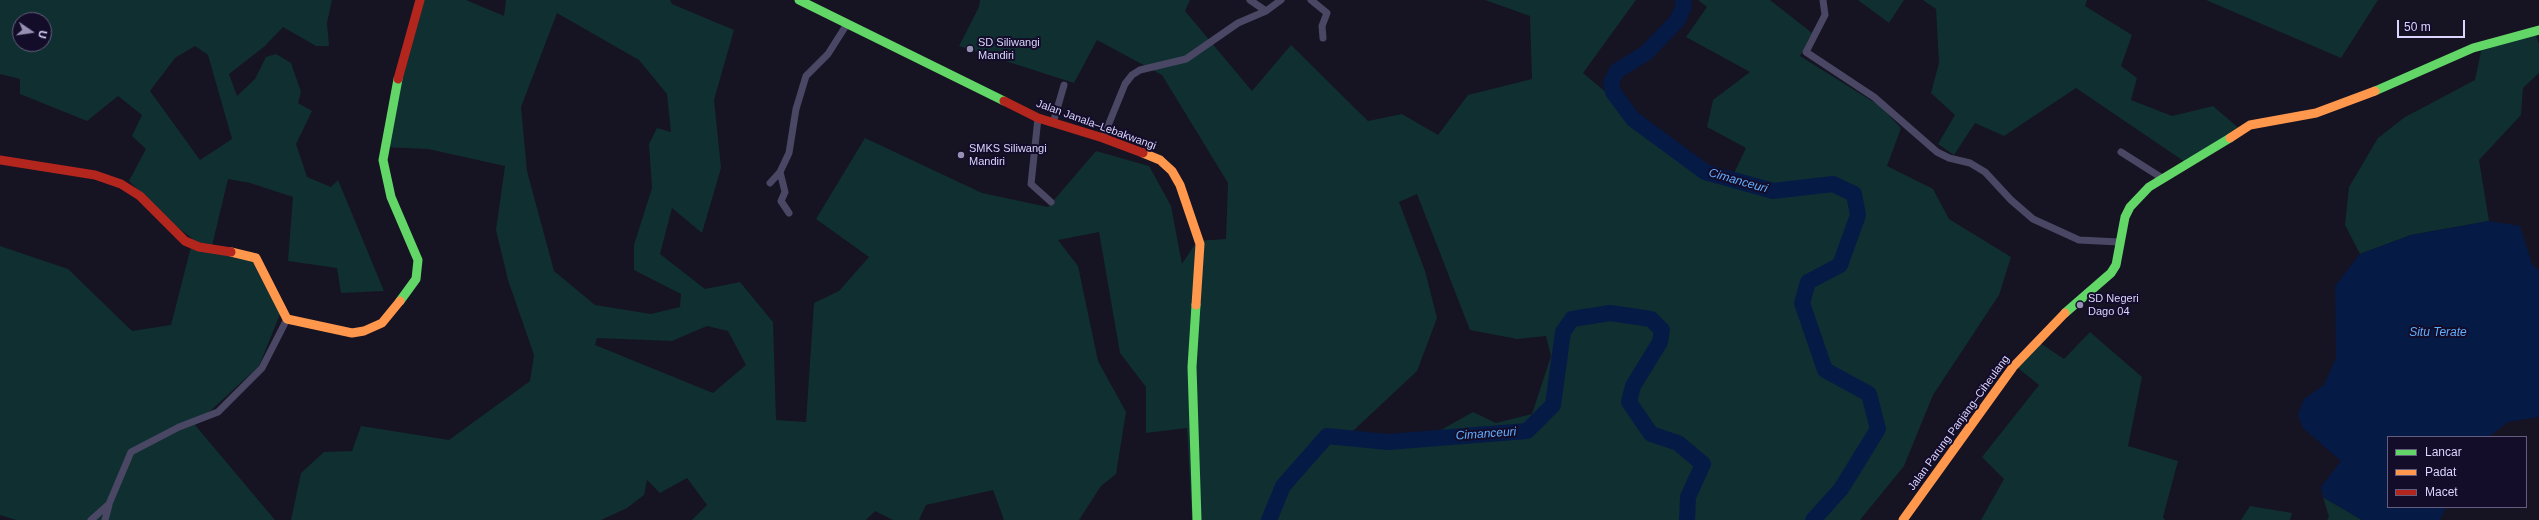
<!DOCTYPE html>
<html>
<head>
<meta charset="utf-8">
<style>
	body { margin:0 }
	#map { position:relative; width:2539px; height:520px; overflow:hidden; background:#161323; font-family:Helvetica,sans-serif }
	canvas { display:block }
	.legend { position:absolute; left:2387px; top:436px; width:140px; height:72px; box-sizing:border-box; background:#130d29; border:1px solid #635d7f; margin:0; padding:5px 7px; list-style:none; font-size:12px; color:#dbd5ff }
	.legend li { display:flex; align-items:center; gap:8px; height:20px }
	.legend b { width:20px; border:1px solid #635d7f }
	.north { position:absolute; left:12px; top:12px; width:40px; height:40px; box-sizing:border-box; background:#130d29; border:1px solid #635d7f; border-radius:50%; rotate:103deg; font-size:11px; font-weight:700; line-height:16px; text-align:center; color:#dbd5ff }
	.north::after { content:''; display:block; margin:auto; width:14px; height:18px; background:#9691b2; clip-path:polygon(50% 0,100% 100%,50% 72%,0 100%) }
	.scale { position:absolute; left:2397px; top:20px; width:68px; height:18px; box-sizing:border-box; border:2px solid #dbd5ff; border-top:0; padding-left:5px; font-size:12px; line-height:14px; white-space:nowrap; color:#dbd5ff; -webkit-text-stroke:3px #130d29; paint-order:stroke }
</style>
</head>
<body>
<div id="map">
<canvas width="2539" height="520"></canvas>
<ul class="legend">
<li><b style="height:5px;background:#63d668"></b>Lancar</li>
<li><b style="height:5px;background:#ff974d"></b>Padat</li>
<li><b style="height:5px;background:#b3261e"></b>Macet</li>
</ul>
<div class="north">U</div>
<div class="scale">50 m</div>
</div>
<script>
const context = document.querySelector('canvas').getContext('2d');
context.lineJoin = 'round';
function paint(path, color) { context.fillStyle = color; context.fill(path, 'evenodd'); }
const poly = rows => new Path2D(rows.map(r => 'M' + r).join(''));
function stroke(path, color, width, dash) { context.strokeStyle = color; context.lineWidth = width; context.lineCap = dash ? 'butt' : 'round'; context.setLineDash(dash || []); context.stroke(path); }
function write(font, color, halo, rows, align = 'center') {
  context.font = font + ' Helvetica,sans-serif'; context.lineWidth = 4; context.setLineDash([]); context.textBaseline = 'middle'; context.strokeStyle = halo; context.fillStyle = color; for (const [text, x, y, turn = 0] of rows) {
    context.save(); context.translate(x, y); context.rotate((+turn || 0) * Math.PI / 180); context.textAlign = isNaN(turn) ? turn : align; if (halo) context.strokeText(text, 0, 0); context.fillText(text, 0, 0); context.restore();
  }
}
const green = poly([
	[0,0,332,0,327,23,329,46,316,46,283,27,265,46,229,74,237,96,255,79,266,57,276,54,291,63,301,92,298,103,312,111,296,144,307,177,331,187,338,180,384,291,341,293,337,268,288,261,293,197,250,183,228,179,212,246,256,262,283,307,259,366,195,425,275,520,16,520,0,515,0,246,68,269,132,331,171,325,193,239,169,221,129,181,146,149,132,136,142,115,118,96,87,121,20,94,20,79,0,74],
	[20,20,44,20,44,44,20,44],
	[195,46,208,55,232,139,200,160,150,91,175,58],
	[418,0,466,0,504,16,506,0,670,0,672,4,734,30,714,100,721,168,702,233,672,208,660,254,705,289,740,282,773,322,776,420,806,422,814,303,839,291,869,257,816,219,865,138,982,193,1048,207,1096,151,1149,166,1171,206,1182,264,1197,241,1226,239,1228,183,1162,75,1097,40,1074,83,959,46,979,7,980,0,1190,0,1185,11,1252,91,1291,45,1368,121,1402,114,1438,135,1468,95,1532,79,1530,16,1485,0,1636,0,1583,73,1705,175,1734,173,1746,148,1707,127,1713,100,1750,72,1686,37,1707,7,1698,0,1770,0,1812,33,1800,56,1880,106,1901,128,1887,166,1933,189,1949,219,2011,257,1999,295,1933,395,1904,466,1860,520,1192,520,1187,428,1146,433,1146,387,1120,353,1099,232,1058,240,1078,266,1098,361,1126,412,1116,474,1101,486,1079,520,1004,520,993,490,926,505,919,520,893,520,875,511,866,520,692,520,707,505,687,478,660,493,647,480,644,495,627,508,601,520,291,520,301,473,324,452,352,451,361,426,449,440,530,381,534,355,508,280,496,230,505,166,428,149,382,147],
	[557,13,639,60,667,94,671,132,657,128,649,144,652,188,634,245,634,270,681,294,680,307,651,314,595,305,554,271,527,171,521,107],
	[1417,194,1470,330,1517,339,1546,336,1551,356,1532,414,1496,423,1473,412,1409,448,1339,444,1417,371,1437,318,1425,271,1399,202],
	[707,326,728,331,746,365,713,393,595,345,597,338,672,341],
	[1858,0,1904,0,1889,23],
	[1923,0,2087,0,2085,6,2132,35,2121,66,2137,78,2131,100,2172,116,2213,106,2241,130,2185,162,2076,88,2004,136,1975,123,1954,155,1938,144,1955,115,1931,93,1939,63,1936,9],
	[2206,0,2378,0,2341,58],
	[2533,27,2539,44,2539,73,2523,88,2521,115,2479,160,2489,221,2411,235,2360,254,2345,225,2349,187,2378,138,2405,117,2475,80,2483,42],
	[2090,332,2142,377,2128,446,2178,461,2163,517,2165,520,1981,520,2004,479,1982,457,2039,385,2018,368,2040,343,2064,359],
	[2323,497,2362,520,2327,520,2329,517],
	[2250,506,2292,513,2290,520,2241,520]
]);
const water = poly([
	[2489,221,2520,226,2532,264,2539,270,2539,417,2508,422,2489,437,2388,437,2388,507,2446,507,2440,520,2362,520,2323,497,2321,487,2341,461,2303,428,2298,415,2304,399,2324,385,2336,358,2335,286,2360,254,2411,235]
]);
const river = poly([
	[1683,0,1684,6,1677,21,1646,53,1617,71,1611,83,1613,92,1633,119,1705,172,1773,191,1833,184,1854,194,1858,215,1840,265,1808,282,1802,303,1825,370,1869,394,1878,429,1841,489,1813,520],
	[1269,520,1283,486,1327,436,1388,442,1527,431,1553,405,1563,332,1572,319,1610,313,1651,319,1662,330,1660,342,1633,386,1629,402,1651,434,1678,443,1703,464,1688,497,1687,520]
]);
const street = poly([
	[1250,0,1266,11],
	[1311,0,1327,13,1322,26,1323,38],
	[1823,0,1825,15,1806,52,1874,97,1937,152,1949,158,1970,163,1985,172,2011,200,2033,219,2079,240,2119,242],
	[1038,118,1031,184,1051,202],
	[1053,123,1064,85],
	[1103,138,1125,84,1132,75,1140,70,1186,59,1238,23,1266,11,1281,0],
	[2121,152,2162,178],
	[770,183,780,172],
	[789,213,781,201,785,192,780,172,789,153,796,109,806,76,828,54,847,24],
	[91,520,109,504,131,452,179,427,218,412,262,368,287,319],
	[105,520,109,505]
]);
const fast = poly([
	[799,0,1004,101],
	[398,79,383,160,391,197,418,260,416,279,400,301],
	[2375,91,2473,48,2539,30],
	[1196,305,1192,367,1197,520],
	[2065,313,2111,273,2116,265,2125,217,2130,207,2149,187,2230,138]
]);
const slow = poly([
	[2230,138,2250,125,2316,113,2375,91],
	[1143,153,1160,160,1172,171,1180,185,1200,244,1196,305],
	[231,252,256,258,287,319,352,333,364,331,382,323,400,301],
	[1903,520,2013,367,2065,313]
]);
const jam = poly([
	[398,79,420,0],
	[1004,101,1038,118,1103,138,1143,153],
	[0,160,95,175,121,184,140,196,185,241,199,247,231,252]
]);
const markers = [
	[970,49,4,"#9691b2"],
	[961,155,4,"#9691b2"],
	[2080,305,4,"#9691b2"]
];
const poiNames = [
	["SD Siliwangi",978,43],
	["Mandiri",978,56],
	["SMKS Siliwangi",969,149],
	["Mandiri",969,162],
	["SD Negeri",2088,299],
	["Dago 04",2088,312]
];
const streetNames = [
	["Jalan Janala–Lebakwangi",1096,125,20],
	["Jalan Parung Panjang–Ciheulang",1959,423,-54]
];
const waterNames = [
	["Cimanceuri",1738,181,16],
	["Situ Terate",2438,333],
	["Cimanceuri",1486,434,-4]
];
paint(green, '#102f31');
paint(water, '#061a46');
stroke(river, '#061a46', 16);
stroke(street, '#4a4764', 7);
stroke(fast, '#63d668', 9);
stroke(slow, '#ff974d', 9);
stroke(jam, '#b3261e', 9);
for (const [x, y, r, color] of markers) { const dot = new Path2D(); dot.arc(x, y, r, 0, 2 * Math.PI); context.fillStyle = color; context.fill(dot); stroke(dot, '#130d29', 1.5); }
write('11px', '#dbd5ff', '#130d29', poiNames, 'left');
write('11px', '#dbd5ff', '#130d29', streetNames);
write('italic 12px', '#63afff', '#130d29', waterNames);
</script>
</body>
</html>
